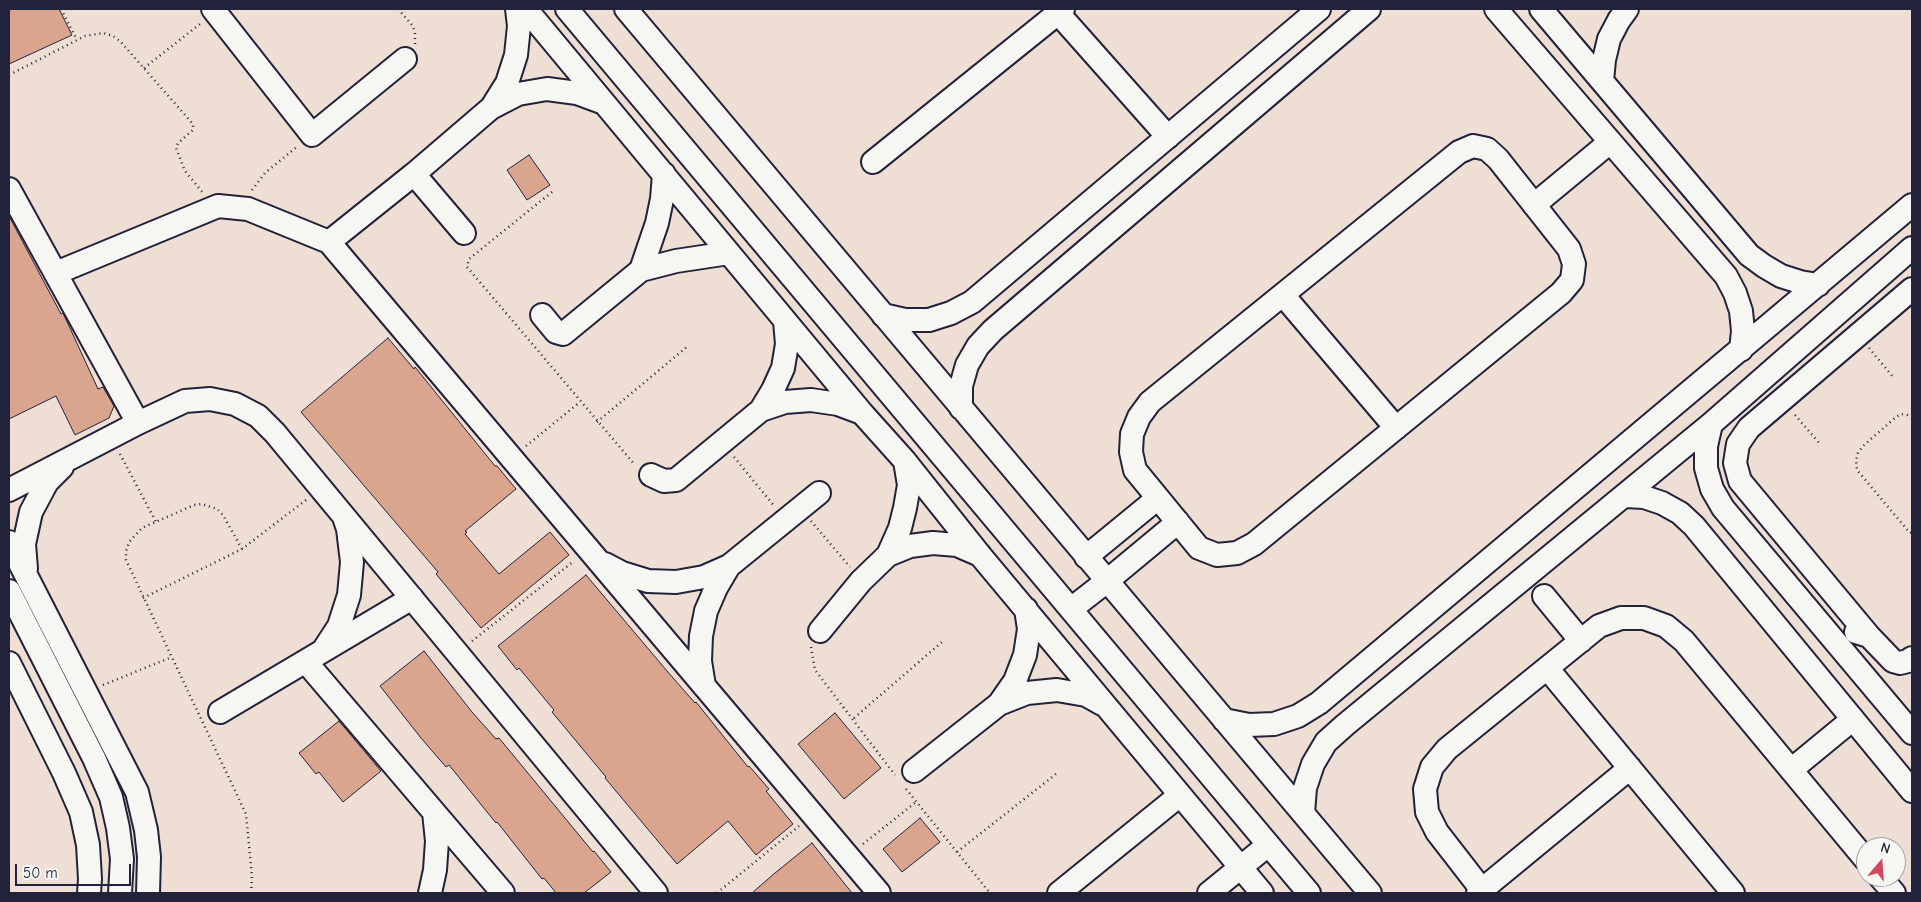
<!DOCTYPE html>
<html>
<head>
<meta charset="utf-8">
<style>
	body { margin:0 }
	#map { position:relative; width:1921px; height:902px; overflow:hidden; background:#eeded4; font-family:"Comic Neue",sans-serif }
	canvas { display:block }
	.frame { position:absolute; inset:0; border:10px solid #22223b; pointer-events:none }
	.north { position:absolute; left:1856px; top:837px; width:50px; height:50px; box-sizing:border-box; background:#f6f6f2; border:1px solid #a1a1a9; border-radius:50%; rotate:18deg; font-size:14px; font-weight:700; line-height:20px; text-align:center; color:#22223b }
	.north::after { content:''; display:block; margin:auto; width:18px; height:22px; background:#d1495b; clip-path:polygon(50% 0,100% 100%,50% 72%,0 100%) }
	.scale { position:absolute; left:15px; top:864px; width:116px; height:22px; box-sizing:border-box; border:2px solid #22223b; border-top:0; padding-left:6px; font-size:15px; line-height:18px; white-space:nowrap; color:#22223b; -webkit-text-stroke:4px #f6f6f2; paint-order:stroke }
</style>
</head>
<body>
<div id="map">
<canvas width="1921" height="902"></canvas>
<div class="frame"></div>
<div class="north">N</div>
<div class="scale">50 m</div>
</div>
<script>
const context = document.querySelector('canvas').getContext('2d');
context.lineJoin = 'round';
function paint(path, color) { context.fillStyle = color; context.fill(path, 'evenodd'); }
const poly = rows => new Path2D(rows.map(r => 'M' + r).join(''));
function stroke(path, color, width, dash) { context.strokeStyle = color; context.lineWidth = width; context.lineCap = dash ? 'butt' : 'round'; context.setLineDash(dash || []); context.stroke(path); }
const building = poly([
	[9,9,59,9,72,35,9,64,9,9],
	[529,155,550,185,527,200,507,170,529,155],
	[9,216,61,314,63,313,98,389,103,387,114,406,109,418,75,435,56,396,9,419,9,216],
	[388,338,414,369,415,367,495,466,497,466,516,489,465,531,467,532,465,534,499,574,550,532,569,555,481,628,436,574,438,572,301,412,388,338],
	[586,575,667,671,695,703,696,702,748,767,749,766,769,789,766,791,793,824,756,855,728,821,677,864,605,778,606,777,552,712,554,710,519,668,517,670,498,646,586,575],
	[424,651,472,712,496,739,499,738,593,852,594,851,611,872,584,893,556,893,544,878,542,879,497,822,496,823,449,765,446,767,421,738,380,686,424,651],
	[835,713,881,768,844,799,798,744,835,713],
	[339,721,381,771,343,802,319,772,316,774,299,753,339,721],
	[920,818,940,842,902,872,883,849,920,818],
	[812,843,852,893,752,893,775,873,812,843]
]);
const path = poly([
	[61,9,77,40],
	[398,9,413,26,415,33,415,44],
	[144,68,200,24],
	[9,75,85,36,103,33,113,36,120,41,193,124,193,130,178,143,176,148,185,171,203,193],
	[252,190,265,173,298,146],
	[552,192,469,259,467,267,635,465],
	[1869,348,1893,377],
	[1795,415,1821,445],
	[1912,418,1907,415,1901,414,1896,417,1863,446,1858,453,1856,461,1857,470,1910,533,1912,532],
	[597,422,688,346],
	[526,446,580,402],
	[120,454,156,522],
	[734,457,775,507],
	[811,521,850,567],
	[242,549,223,515,217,509,202,504,194,505,142,528,129,542,126,551,126,560,246,814,252,876,251,893],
	[143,598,242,549,306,500],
	[472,641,574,561],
	[811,647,815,670,895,775],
	[103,685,172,657],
	[854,718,942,642],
	[906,789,990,893],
	[863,844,916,802],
	[957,852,1056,774],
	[717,893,799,826]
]);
const minor = poly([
	[213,9,312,135,405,59],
	[526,9,862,413,905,461,980,555,1262,893],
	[567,9,1309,893],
	[626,9,1370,893],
	[1496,9,1726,276,1735,293,1741,311,1743,331,1741,350],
	[1541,9,1749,255,1764,266,1781,276,1800,282,1818,285],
	[1058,13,1168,137],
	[1602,81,1604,60,1609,39,1619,20,1627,9],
	[492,107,507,83,516,55,519,26,517,9],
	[1473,146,1487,149,1498,159,1569,249,1574,264,1572,280,1561,293,1254,544,1237,553,1217,555,1199,548,1135,470,1131,452,1132,434,1139,417,1150,402,1459,152,1473,146],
	[873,162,1063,9],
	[414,174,464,233],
	[9,189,138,423],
	[1534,205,1610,142],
	[329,242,414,174,491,108,518,94,547,89,577,93,604,103],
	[641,270,657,223,662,199,664,174],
	[56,273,218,206,248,209,329,242,879,893],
	[1283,295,1396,428],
	[542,315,556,332,563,334,641,270,676,261,729,253],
	[883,315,905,320,929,320,951,313,972,302,1319,9],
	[961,408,961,386,967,365,978,346,993,330,1369,9],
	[761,410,785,402,811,400,838,404,862,413],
	[1711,424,1706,446,1706,468,1712,489,1723,508,1912,733],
	[651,475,664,481,676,480,761,410,773,390,783,368,787,344,785,321],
	[9,490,138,423,185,401,210,399,235,404,258,416,275,433,656,893],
	[1624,496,1644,497,1662,503,1680,513,1694,526,1912,791],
	[9,542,137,792,146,830,149,857,148,893],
	[888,555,900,528,905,508,909,485,905,461],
	[1086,557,1158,498],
	[605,564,622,573,648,581,676,582,704,577,729,566,819,493],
	[26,569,24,544,31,512,47,482,62,467],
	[9,591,94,758,111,797,118,828,122,859,120,893],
	[1544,596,1581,641],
	[1071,609,1107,581,1178,522],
	[820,631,861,581,888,555,910,546,933,543,957,545,980,555],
	[1856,632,1869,636,1893,661,1900,663,1908,661,1912,658],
	[1869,636,1740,481,1735,463,1738,444,1749,428,1912,289],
	[324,649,339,626,349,595,352,562,348,529,345,520],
	[306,662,503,893],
	[9,663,64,773,81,812,88,845,90,879,89,893],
	[1547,668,1733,893],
	[704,686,700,661,701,636,706,611,716,588,729,566],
	[999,704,1015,681,1025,655,1029,629,1026,609],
	[220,712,412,598],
	[1224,720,1249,725,1274,724,1298,716,1319,703,1912,205],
	[1791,770,1853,719],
	[914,771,999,704,1027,693,1057,690,1086,695,1102,704],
	[1303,813,1305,788,1313,764,1326,742,1345,725,1711,424,1912,248],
	[1880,877,1894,893],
	[1482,890,1437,832,1427,812,1425,789,1432,767,1447,749,1599,626,1621,618,1644,618,1666,626,1684,641,1866,860],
	[430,893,435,870,437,841,434,812],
	[1059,893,1180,795],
	[1209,893,1268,845],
	[1478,893,1630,768]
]);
paint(building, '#daa58f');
stroke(building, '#22223b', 1);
stroke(minor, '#22223b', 26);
stroke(path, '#22223b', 2.5, [1, 4]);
stroke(minor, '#f6f6f2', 22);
</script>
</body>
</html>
